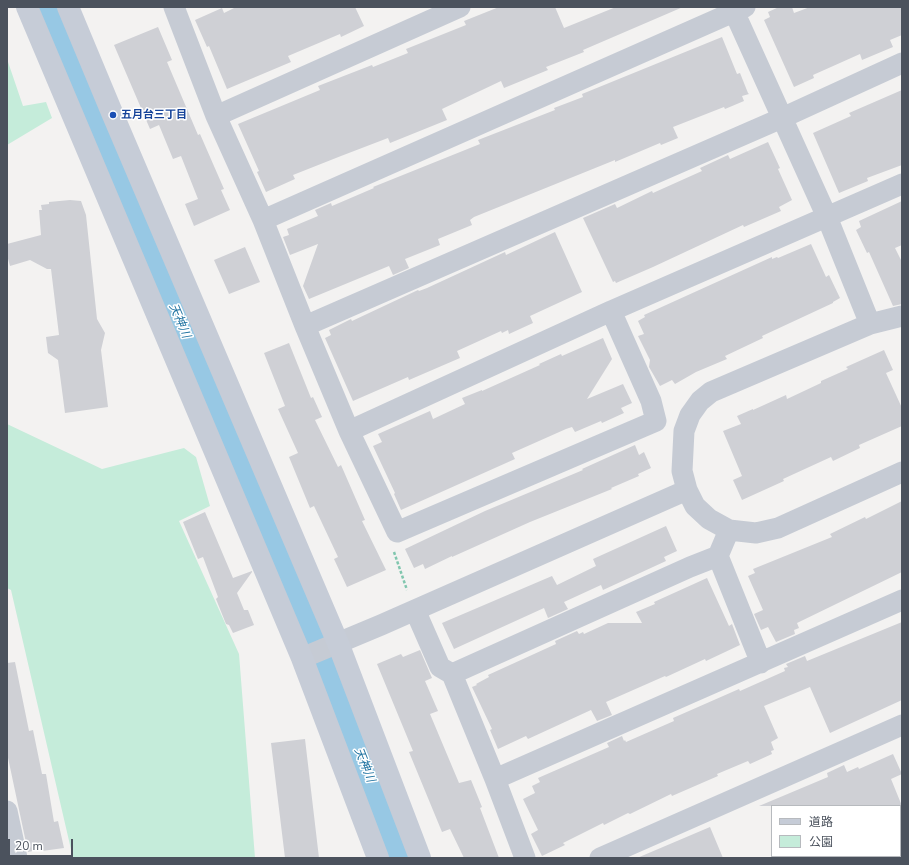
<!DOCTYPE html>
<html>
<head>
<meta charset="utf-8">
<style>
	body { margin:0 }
	#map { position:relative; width:909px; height:865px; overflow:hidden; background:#f3f2f1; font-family:"Nunito Sans","Noto Sans JP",sans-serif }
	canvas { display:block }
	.frame { position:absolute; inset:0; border:8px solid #4b525d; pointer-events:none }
	.legend { position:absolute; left:771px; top:805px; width:130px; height:52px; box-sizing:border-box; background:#fff; border:1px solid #b7babe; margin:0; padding:5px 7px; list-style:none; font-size:12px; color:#4b525d }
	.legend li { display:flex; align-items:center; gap:8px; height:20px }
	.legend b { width:20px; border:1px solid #b7babe }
	.scale { position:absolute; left:8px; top:839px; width:65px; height:18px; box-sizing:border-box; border:2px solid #4b525d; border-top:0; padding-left:5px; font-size:12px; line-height:14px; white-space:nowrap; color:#4b525d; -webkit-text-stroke:3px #fff; paint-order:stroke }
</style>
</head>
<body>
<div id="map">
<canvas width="909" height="865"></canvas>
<div class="frame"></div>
<ul class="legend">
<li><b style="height:5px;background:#c6ccd7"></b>道路</li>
<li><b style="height:11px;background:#c5ecda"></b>公園</li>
</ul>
<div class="scale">20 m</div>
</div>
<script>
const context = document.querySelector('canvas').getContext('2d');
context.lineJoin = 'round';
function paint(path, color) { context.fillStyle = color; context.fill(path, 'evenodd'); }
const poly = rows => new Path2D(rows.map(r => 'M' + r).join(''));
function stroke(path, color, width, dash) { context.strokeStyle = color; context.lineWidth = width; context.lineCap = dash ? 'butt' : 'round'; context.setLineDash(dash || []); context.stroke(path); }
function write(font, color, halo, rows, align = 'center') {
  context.font = font + ' "Nunito Sans","Noto Sans JP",sans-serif'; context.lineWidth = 3; context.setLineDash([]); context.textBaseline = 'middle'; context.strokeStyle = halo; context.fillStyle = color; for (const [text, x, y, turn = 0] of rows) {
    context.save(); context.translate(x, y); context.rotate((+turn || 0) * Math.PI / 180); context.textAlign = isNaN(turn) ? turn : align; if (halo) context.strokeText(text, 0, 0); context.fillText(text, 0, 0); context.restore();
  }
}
const green = poly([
	[7,59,23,106,46,102,52,118,7,145],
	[7,424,102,469,184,448,196,457,210,506,179,521,239,654,255,858,73,858,11,590,7,588]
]);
const river = poly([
	[51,7,175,312,240,467,312,633],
	[327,671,401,858]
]);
const building = poly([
	[236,7,355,7,364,26,341,37,340,34,288,56,291,62,227,89,209,46,207,47,195,20,222,8,224,13],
	[499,7,555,7,564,28,616,7,683,7,583,50,584,52,546,67,548,70,504,88,501,81,442,109,447,120,390,143,388,138,341,156,293,175,295,179,266,192,257,172,259,171,238,124,320,90,318,86,372,65,373,67,408,53,406,49,466,25,464,21],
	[779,7,792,7,794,13,810,7,902,7,902,35,890,40,893,47,862,60,860,54,813,75,814,78,794,87,764,20,770,17,768,12],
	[158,27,172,60,167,62,198,135,200,134,224,189,221,190,230,210,194,226,185,204,198,199,181,156,173,159,159,125,150,129,114,45],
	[722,37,737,74,740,73,748,93,749,94,742,96,744,101,725,109,724,107,673,127,678,138,661,145,660,143,615,162,615,160,474,217,470,220,472,225,438,239,440,245,405,259,409,268,393,275,389,266,309,299,303,286,318,244,290,255,283,237,289,235,287,229,318,216,315,210,331,203,332,206,374,188,373,187,480,144,478,140,555,110,554,108,583,97,582,94],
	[902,90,902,165,867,178,868,181,839,193,813,133,851,116,849,113],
	[768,142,780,168,778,169,792,200,779,207,781,211,744,227,743,225,653,267,616,283,615,281,613,282,583,218,615,204,617,208,652,191,653,193,702,171,700,168,728,155,730,159],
	[70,200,81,201,86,215,97,319,105,333,101,350,108,407,65,413,58,360,48,353,46,337,59,335,51,269,47,269,30,260,10,266,7,255,7,244,41,235,39,210,42,210,41,205,49,204,49,202],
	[902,201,902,245,895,248,902,262,902,304,893,306,869,252,867,253,856,230,861,227,859,221],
	[555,232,582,292,530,316,533,323,509,334,508,330,502,333,501,331,457,351,460,358,409,380,408,377,353,401,325,338,331,335,329,330,351,319,352,321,418,290,419,291,427,288,505,252,506,255],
	[811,244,826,277,829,275,840,298,833,302,833,303,762,336,763,338,725,356,727,359,696,372,675,384,672,380,660,386,649,367,650,360,638,336,644,334,638,321,645,317,644,315,772,257,772,259,777,257,778,258],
	[245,247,260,282,229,294,214,260],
	[603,338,612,359,587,399,623,384,632,403,621,408,624,413,602,423,601,421,575,432,572,427,566,429,512,453,515,459,401,510,394,494,395,493,373,446,382,442,378,434,430,411,433,419,465,404,462,398,482,390,482,391,540,365,539,364,561,354,562,356],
	[289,343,311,398,313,397,322,417,315,420,338,467,341,465,365,520,362,521,386,570,347,587,334,559,338,557,314,506,310,508,289,457,298,453,278,409,285,406,264,353],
	[884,350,893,370,886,373,902,408,902,426,859,445,860,448,833,461,831,457,783,479,784,481,742,500,733,480,742,476,723,431,741,424,737,416,753,409,753,410,786,395,787,399,821,383,821,381,848,369,846,367],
	[635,445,639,455,644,452,651,468,638,474,639,476,611,488,612,489,530,522,452,557,452,556,425,569,423,564,414,568,405,549,485,511,583,470,582,469],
	[902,501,902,572,797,623,799,628,794,630,795,634,776,642,768,627,761,630,754,614,763,610,748,576,755,573,753,569,832,537,830,534,865,517,866,519],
	[205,512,233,578,252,571,252,572,237,593,244,610,248,610,254,625,233,633,229,625,226,624,216,599,218,597,203,557,198,559,183,522],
	[666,526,677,551,664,557,666,561,603,590,601,585,564,602,568,609,548,618,544,608,454,649,442,623,552,576,557,585,596,566,593,559],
	[707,578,729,626,732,624,740,645,706,661,705,659,666,677,665,676,606,702,612,715,597,721,591,710,528,739,526,736,498,749,490,730,492,729,472,687,477,685,476,684,489,677,488,675,556,644,555,641,577,631,579,634,583,632,584,634,608,623,642,623,636,612,655,604,654,602],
	[902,622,902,700,830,733,810,687,764,706,778,738,771,742,774,750,771,751,772,754,750,764,748,761,717,774,718,776,672,796,671,794,630,814,628,813,604,825,603,823,563,843,565,845,542,856,531,834,538,830,523,799,535,793,532,786,540,782,538,778,609,747,607,743,622,736,624,741,625,740,626,742,674,721,673,718,739,689,740,691,785,671,784,668,788,667,786,664,805,656,807,661],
	[420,650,432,678,425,681,438,711,430,714,459,783,471,780,482,807,480,808,499,858,464,858,450,829,442,832,409,752,413,751,377,664,401,654,403,657],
	[15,662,29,731,33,730,42,774,46,774,54,822,58,821,64,848,42,851,42,849,28,852,7,753,7,663],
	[305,739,319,858,285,858,271,743],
	[893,754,902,774,891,779,902,806,759,806,828,777,827,773,844,765,847,772,858,767,859,769],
	[710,827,723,858,637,858]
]);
const path = poly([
	[394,552,407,590]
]);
const street = poly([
	[174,7,216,116,263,220,305,326,349,431,397,532,656,421,651,401,611,311,902,184],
	[732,7,827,217,870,324],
	[216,116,460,7],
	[263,220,745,7],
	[305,326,782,118,902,63],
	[349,431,611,311],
	[687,490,695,506,709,519,729,530,756,533,778,528,902,472],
	[718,556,761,663],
	[415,610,440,667,452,674,495,779,525,858],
	[302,658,381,625,687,490,682,471,684,431,690,415,700,401,711,392,870,324,902,316],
	[452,674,690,567,718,556,729,530],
	[495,779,902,600],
	[7,811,17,858],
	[600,858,902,725],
	[889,858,894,856]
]);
const secondary = poly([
	[27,7,302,658,378,858],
	[68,7,113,115,338,643,420,858]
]);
const markers = [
	[113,115,4,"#1a4fb4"]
];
const transitNames = [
	["五月台三丁目",121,115]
];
const waterNames = [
	["天神川",179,321,67],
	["天神川",364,765,68]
];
paint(green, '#c5ecda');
stroke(river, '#97c8e4', 39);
paint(building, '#cfd0d5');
stroke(path, '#80c6ae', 2.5, [3, 2]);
stroke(street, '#c6cbd4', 21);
stroke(secondary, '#c6ccd7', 22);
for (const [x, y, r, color] of markers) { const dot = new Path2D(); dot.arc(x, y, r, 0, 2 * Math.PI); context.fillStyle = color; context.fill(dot); stroke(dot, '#fff', 1.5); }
write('bold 11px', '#164399', '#fff', transitNames, 'left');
write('italic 12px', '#1b709f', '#fff', waterNames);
</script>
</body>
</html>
